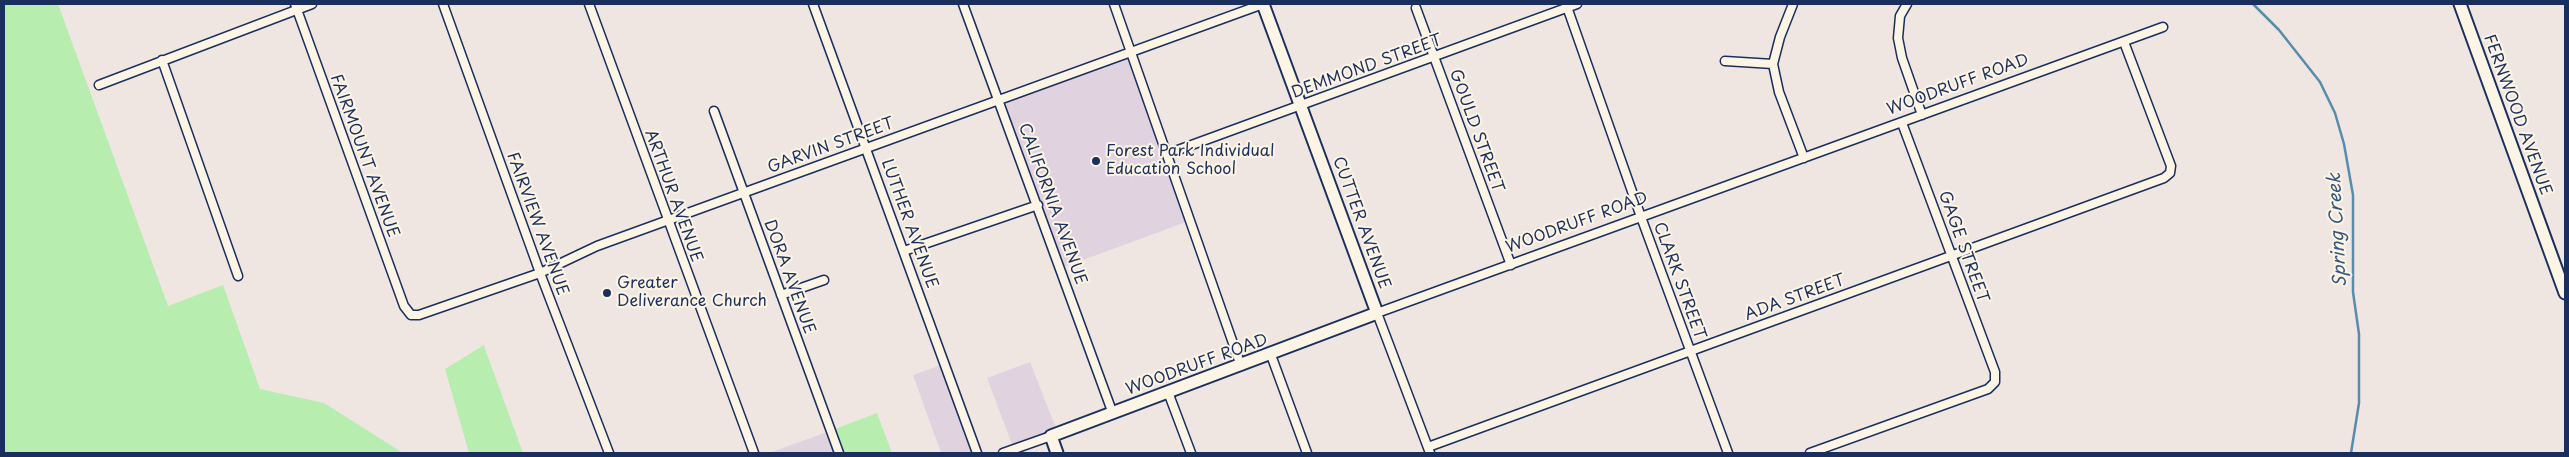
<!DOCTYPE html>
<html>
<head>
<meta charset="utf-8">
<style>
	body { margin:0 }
	#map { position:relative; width:2569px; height:457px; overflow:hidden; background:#efe6e2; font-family:"Playpen Sans",sans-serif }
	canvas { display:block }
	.frame { position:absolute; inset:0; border:5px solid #1b2f5e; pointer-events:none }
</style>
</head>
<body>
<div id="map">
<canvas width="2569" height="457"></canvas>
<div class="frame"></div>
</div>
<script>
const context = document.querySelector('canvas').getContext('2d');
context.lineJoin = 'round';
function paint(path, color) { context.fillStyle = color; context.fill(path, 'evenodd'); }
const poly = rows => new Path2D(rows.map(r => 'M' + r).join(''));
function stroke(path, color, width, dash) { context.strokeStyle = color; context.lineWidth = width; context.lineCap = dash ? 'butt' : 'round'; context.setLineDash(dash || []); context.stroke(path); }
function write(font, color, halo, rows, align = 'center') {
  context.font = font + ' "Playpen Sans",sans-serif'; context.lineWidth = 4; context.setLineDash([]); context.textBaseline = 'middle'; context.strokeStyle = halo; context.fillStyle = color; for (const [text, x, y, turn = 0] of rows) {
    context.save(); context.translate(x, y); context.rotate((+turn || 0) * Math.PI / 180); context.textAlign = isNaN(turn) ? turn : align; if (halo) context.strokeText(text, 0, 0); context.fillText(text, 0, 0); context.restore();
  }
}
const built = poly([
	[1130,54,1189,221,1064,267,1002,101],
	[950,362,983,453,941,453,913,375],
	[1030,362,1057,431,1013,447,987,378],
	[827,432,835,453,769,453]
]);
const green = poly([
	[4,4,58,4,168,306,223,285,260,389,324,403,403,453,4,453],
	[484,345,484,346,523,453,469,453,445,369],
	[877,413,892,453,835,453,827,432]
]);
const stream = poly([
	[2253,4,2279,30,2320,82,2335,113,2344,144,2353,195,2353,292,2359,334,2359,403,2351,453]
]);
const street = poly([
	[295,4,404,306,411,315,419,315,540,273,597,246,1263,4],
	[443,4,540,273,609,453],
	[589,4,754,453],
	[813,4,977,453],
	[963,4,1113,414],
	[1114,4,1241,366],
	[1566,4,1641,217,1728,453],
	[1793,4,1780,37,1773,64,1779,92,1804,158],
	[1907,4,1900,16,1898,38,1902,58,1922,115],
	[1416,8,1511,265],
	[162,60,238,276],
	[1725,61,1773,64],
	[99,85,312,4],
	[714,111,839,453],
	[1167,154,1577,4],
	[904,251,1038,205],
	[781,295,824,280],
	[1271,355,1307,453],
	[1168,392,1191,453],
	[1428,447,2164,178,2170,173,2171,166,2124,42],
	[1003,453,1051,436],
	[1430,453,1377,313,2163,27],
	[1810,453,1988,389,1995,382,1995,372,1902,123]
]);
const secondary = poly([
	[2460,4,2565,293],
	[1057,453,1051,436,1377,313,1263,4]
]);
const markers = [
	[1096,161,5,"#1b2f5e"],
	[607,293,5,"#1b2f5e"]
];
const streetNames = [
	["DEMMOND STREET",1367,67,-20],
	["WOODRUFF ROAD",1958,85,-20],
	["FERNWOOD AVENUE",2517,115,70],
	["GOULD STREET",1476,131,70],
	["GARVIN STREET",831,146,-20],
	["FAIRMOUNT AVENUE",364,156,70],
	["ARTHUR AVENUE",673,196,70],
	["CALIFORNIA AVENUE",1052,204,70],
	["CUTTER AVENUE",1361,223,70],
	["WOODRUFF ROAD",1577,223,-20],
	["FAIRVIEW AVENUE",537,224,70],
	["LUTHER AVENUE",909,224,70],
	["GAGE STREET",1963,247,70],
	["DORA AVENUE",789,277,70],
	["CLARK STREET",1679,281,70],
	["ADA STREET",1795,298,-20],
	["WOODRUFF ROAD",1197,365,-20]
];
const poiNames = [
	["Forest Park Individual",1106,152],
	["Education School",1106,170],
	["Greater",617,284],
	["Deliverance Church",617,302]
];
const waterNames = [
	["Spring Creek",2338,230,-93]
];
paint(built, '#e0d3df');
paint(green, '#b7edaf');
stroke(stream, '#588cad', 2.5);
stroke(street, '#1b2f5e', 11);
stroke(secondary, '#1b2f5e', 15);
stroke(street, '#fcf5e5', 8);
stroke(secondary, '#fcf5e5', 11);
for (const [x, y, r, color] of markers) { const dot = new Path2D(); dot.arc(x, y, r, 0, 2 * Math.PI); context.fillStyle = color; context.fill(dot); stroke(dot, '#fcf5e5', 2); }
write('16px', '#1b2f5e', '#fcf5e5', streetNames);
write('16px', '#1b2f5e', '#fcf5e5', poiNames, 'left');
write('italic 18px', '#34567f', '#fcf5e5', waterNames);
</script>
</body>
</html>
